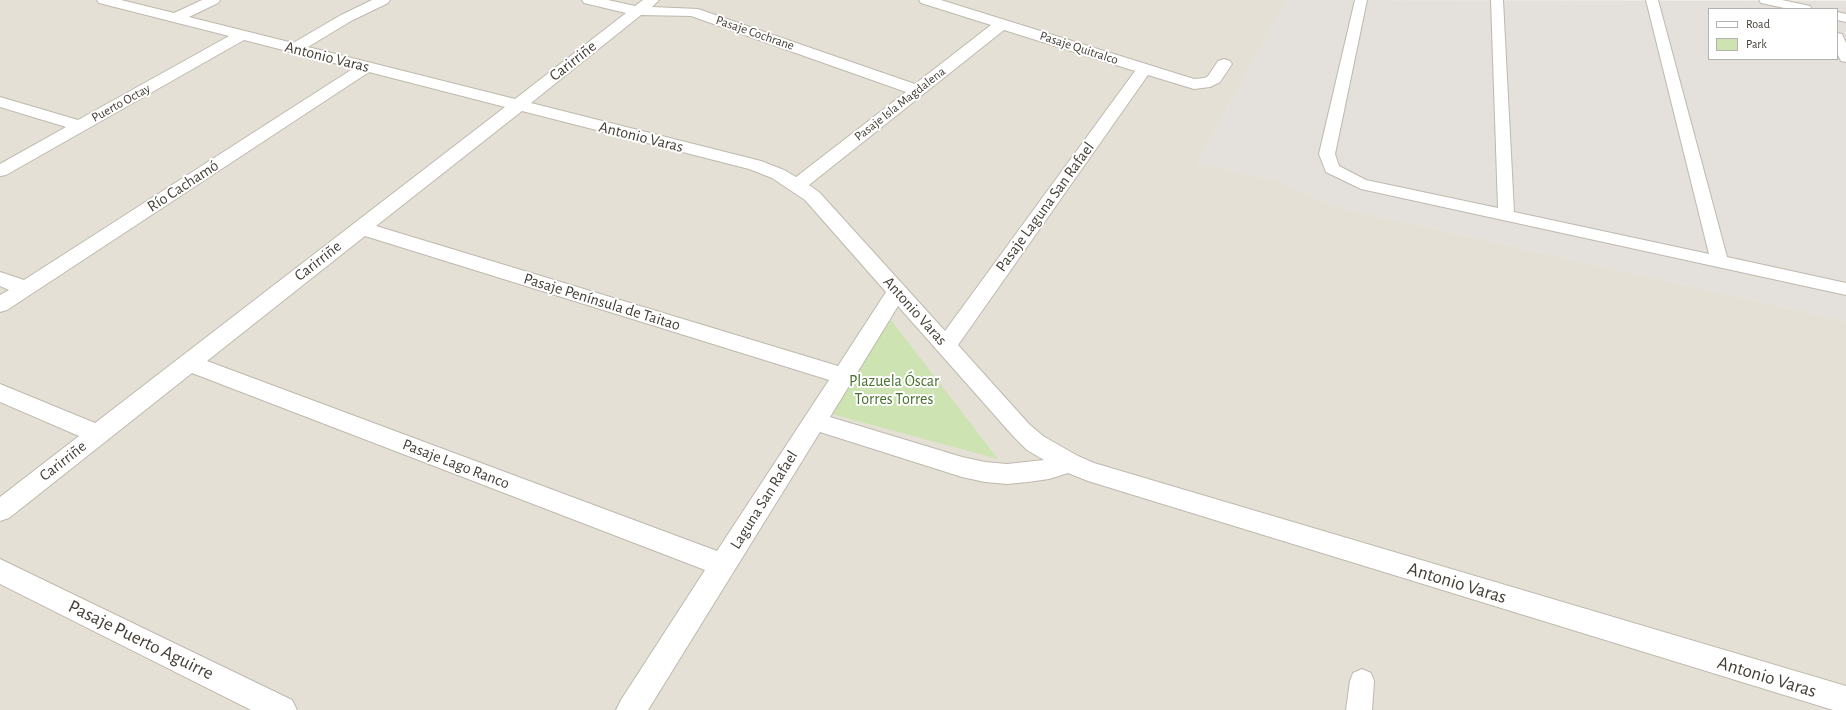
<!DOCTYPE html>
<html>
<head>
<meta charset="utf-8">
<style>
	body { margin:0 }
	#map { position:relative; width:1846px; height:710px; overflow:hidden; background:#f2eee6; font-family:"Alegreya Sans",sans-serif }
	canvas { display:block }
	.legend { position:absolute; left:1708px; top:8px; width:130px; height:52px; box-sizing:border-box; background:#fff; border:1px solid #b4b2af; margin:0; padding:5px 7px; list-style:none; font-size:12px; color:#443e36 }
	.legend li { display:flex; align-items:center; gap:8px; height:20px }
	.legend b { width:20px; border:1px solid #b4b2af }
</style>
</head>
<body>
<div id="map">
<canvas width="1846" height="710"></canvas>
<ul class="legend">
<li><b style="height:5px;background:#fff"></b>Road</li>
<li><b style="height:11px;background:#cee3b2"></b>Park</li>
</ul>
</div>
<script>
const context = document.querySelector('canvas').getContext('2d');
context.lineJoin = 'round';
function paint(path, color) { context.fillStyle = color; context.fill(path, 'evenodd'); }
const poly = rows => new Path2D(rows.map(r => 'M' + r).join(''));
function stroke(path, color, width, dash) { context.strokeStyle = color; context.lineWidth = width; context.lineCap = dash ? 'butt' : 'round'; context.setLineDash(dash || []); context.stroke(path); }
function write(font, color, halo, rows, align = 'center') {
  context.font = font + ' "Alegreya Sans",sans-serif'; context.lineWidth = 4; context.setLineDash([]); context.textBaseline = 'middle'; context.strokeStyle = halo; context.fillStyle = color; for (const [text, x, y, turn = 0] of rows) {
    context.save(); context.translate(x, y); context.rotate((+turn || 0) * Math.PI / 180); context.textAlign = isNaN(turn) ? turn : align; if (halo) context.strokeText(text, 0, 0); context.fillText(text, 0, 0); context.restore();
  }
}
const residential = poly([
	[0,0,1287,0,1197,163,1276,180,1330,204,1347,209,1846,321,1846,710,0,710]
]);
const industrial = poly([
	[1287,0,1846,1,1846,321,1347,209,1330,204,1276,180,1197,163],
	[1709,9,1837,9,1837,59,1709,59]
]);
const green = poly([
	[891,320,998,459,828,413]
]);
const service = poly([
	[1355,0,1367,0,1335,154,1339,166,1366,180,1498,208,1491,0,1503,0,1514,212,1709,254,1646,0,1658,0,1727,257,1846,283,1846,295,1361,189,1326,172,1319,154,1355,0],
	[1759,0,1782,0,1810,6,1812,9,1789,9,1761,3,1759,0],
	[1837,12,1846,14,1846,22,1837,20,1837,12],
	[1837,33,1842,34,1846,43,1846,62,1841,61,1837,53,1837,33],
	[1362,669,1371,673,1374,681,1372,710,1346,710,1350,681,1353,673,1362,669]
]);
const minor = poly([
	[97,0,121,0,174,13,202,0,220,0,218,3,189,17,293,43,341,15,372,0,390,0,388,3,351,21,308,47,515,99,626,13,584,3,582,0,608,0,635,6,643,0,659,0,652,7,698,9,915,84,991,25,921,3,919,0,941,0,1194,79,1205,78,1208,76,1218,61,1224,59,1230,61,1232,64,1220,82,1210,87,1194,89,1148,75,958,345,1029,424,1043,436,1078,456,1094,463,1846,686,1846,710,1833,710,1088,481,1068,473,1049,479,1028,482,1007,484,985,482,962,477,820,432,648,710,616,710,621,700,705,570,192,373,9,518,0,521,0,497,79,436,0,402,0,384,95,423,505,107,369,72,7,310,0,312,0,295,9,290,0,286,0,272,24,280,354,68,244,40,6,175,0,176,0,164,66,127,0,107,0,97,78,120,229,36,99,3,97,0],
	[641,15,691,16,906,92,796,177,784,170,761,161,531,103,641,15],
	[1004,30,1135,71,945,331,819,192,809,185,1004,30],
	[522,111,749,169,772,178,805,200,886,292,838,366,376,226,522,111],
	[365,236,829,380,717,551,207,361,365,236],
	[898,306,1013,436,1027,450,1044,460,1007,464,985,462,962,457,830,417,898,306],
	[0,559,292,700,297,710,251,710,0,584,0,559]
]);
const farStreetnames = [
	["Pasaje Cochrane",755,33,19],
	["Pasaje Quitralco",1079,48,18],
	["Puerto Octay",121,103,-29],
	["Pasaje Isla Magdalena",900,104,-38]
];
const streetNames = [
	["Antonio Varas",327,57,14],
	["Carirriñe",573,61,-38],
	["Antonio Varas",641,137,14],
	["Río Cachamó",183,186,-33],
	["Pasaje Laguna San Rafael",1045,207,-54],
	["Carirriñe",318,261,-38],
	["Pasaje Península de Taitao",602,302,17],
	["Antonio Varas",915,311,48],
	["Carirriñe",63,461,-38],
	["Pasaje Lago Ranco",456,464,21],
	["Laguna San Rafael",764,500,-58]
];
const parkNames = [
	["Plazuela Óscar",894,381],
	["Torres Torres",894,399]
];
const nearStreetnames = [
	["Antonio Varas",1457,583,17],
	["Pasaje Puerto Aguirre",141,640,26],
	["Antonio Varas",1767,677,17]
];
paint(residential, '#e5e0d5');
paint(industrial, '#e4e0db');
paint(green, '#cee3b2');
stroke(service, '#bfb8ad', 2);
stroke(minor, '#bfb8ad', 2);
paint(service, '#fff');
paint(minor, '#fff');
write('13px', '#443e36', '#fff', farStreetnames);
write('16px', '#443e36', '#fff', streetNames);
write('16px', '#49712e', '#fff', parkNames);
write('19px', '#443e36', '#fff', nearStreetnames);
</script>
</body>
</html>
